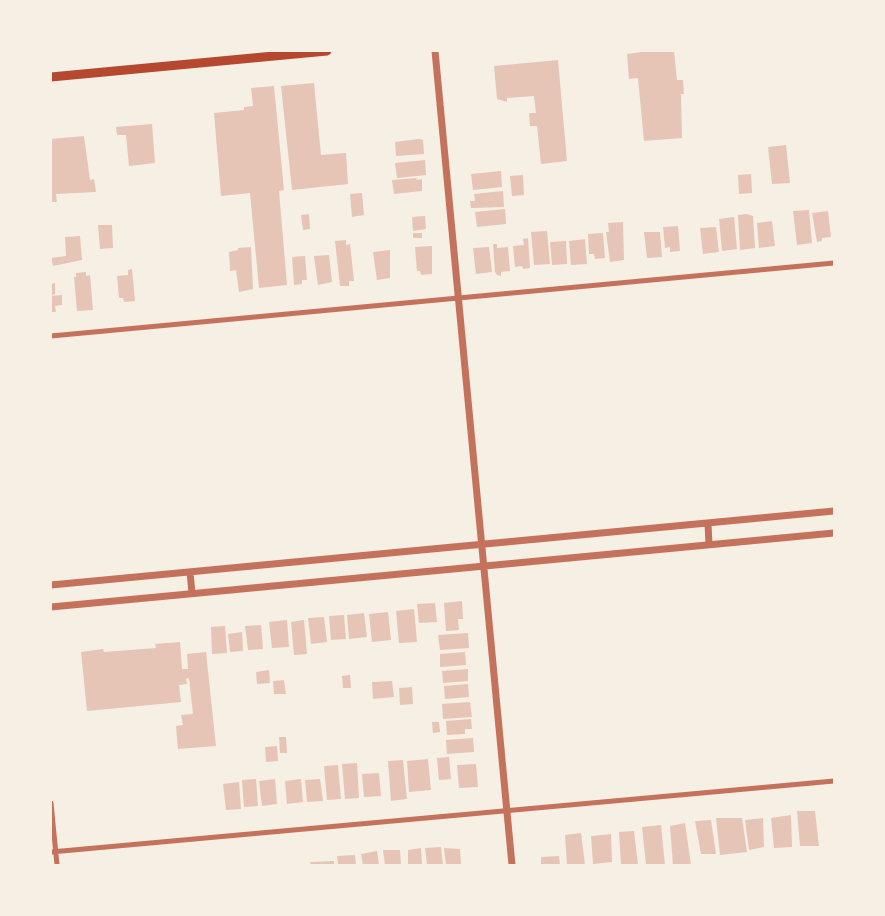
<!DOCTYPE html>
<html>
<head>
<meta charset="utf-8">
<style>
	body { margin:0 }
	#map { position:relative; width:885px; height:916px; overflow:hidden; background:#f6efe4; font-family:Cabin,sans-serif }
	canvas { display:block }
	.frame { position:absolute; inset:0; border:52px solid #f6efe4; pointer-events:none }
</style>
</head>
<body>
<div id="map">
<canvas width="885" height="916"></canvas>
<div class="frame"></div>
</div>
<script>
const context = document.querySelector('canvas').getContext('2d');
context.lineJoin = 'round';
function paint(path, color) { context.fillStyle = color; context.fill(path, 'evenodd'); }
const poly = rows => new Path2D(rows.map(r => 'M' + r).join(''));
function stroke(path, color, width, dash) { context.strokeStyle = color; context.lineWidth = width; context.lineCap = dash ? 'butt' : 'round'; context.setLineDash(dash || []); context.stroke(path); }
const building = poly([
	[649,51,674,51,677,80,683,80,684,94,681,94,682,138,644,141,638,78,629,79,627,54],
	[558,60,567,161,541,164,537,126,530,126,529,113,536,113,534,96,507,98,507,102,497,99,494,66],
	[314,83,321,155,346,153,348,184,292,190,281,86],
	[274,86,284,190,279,191,287,285,259,288,250,193,221,196,214,113,244,110,244,107,253,106,251,88],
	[152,124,155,163,129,166,126,135,117,135,116,127],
	[84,136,90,180,94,179,96,192,56,194,57,202,51,202,51,139],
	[419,139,423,140,424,154,396,156,395,142],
	[786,145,790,183,772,184,768,147],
	[425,160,426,175,397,178,395,163],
	[501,171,502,187,473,190,471,174],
	[751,174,752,193,739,194,738,175],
	[523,175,524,195,512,196,510,176],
	[417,178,416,180,422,179,422,191,394,194,392,180],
	[503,191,504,207,471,208,470,201,475,201,474,194],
	[362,193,364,215,352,217,350,194],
	[505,209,506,224,477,227,475,212],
	[809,210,812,243,797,245,793,211],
	[828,211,831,237,822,238,822,241,817,242,812,213],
	[309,214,310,229,303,230,301,215],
	[747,214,753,216,755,248,740,250,738,215],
	[425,216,426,229,413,231,412,217],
	[734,217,737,249,722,251,719,219],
	[772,221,775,246,759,248,757,223],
	[623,222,624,260,610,262,606,232,609,232,608,223],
	[98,225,112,225,113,248,100,249],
	[678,226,680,251,670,252,670,247,665,248,663,227],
	[716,227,719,252,703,254,700,228],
	[547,231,550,264,534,265,531,232],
	[644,232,660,232,662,257,647,258],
	[413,233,422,233,422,238,413,238],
	[603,233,605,258,595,259,594,254,589,254,588,234],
	[80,236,82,260,53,266,51,258,66,256,65,237],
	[528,238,530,268,523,269,522,266,515,267,513,246,524,245,523,239],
	[585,239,587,264,571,265,569,241],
	[346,240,346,245,350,244,354,281,349,281,349,286,340,286,335,241],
	[566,241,567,264,552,265,550,242],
	[493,244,497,244,497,248,508,247,510,271,501,272,501,276,497,275,495,272],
	[432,246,432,274,421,275,420,271,417,271,415,247],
	[251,247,253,289,239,292,236,270,230,271,229,252,238,250,238,248],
	[489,247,492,272,476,274,473,248],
	[390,250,390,278,377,280,373,252],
	[329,255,332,282,318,285,314,256],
	[305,256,307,280,302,280,302,284,294,285,292,257],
	[132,269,135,301,124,302,123,298,119,298,117,276,128,275,128,270],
	[86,272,86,276,90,275,93,310,77,311,74,277,76,277,76,273],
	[55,283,55,294,51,295,51,284],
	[62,295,62,305,55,306,56,312,51,312,51,296],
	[462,601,463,619,458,619,459,630,446,631,444,603],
	[435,603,437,622,419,623,417,604],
	[414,609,417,642,399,643,396,611],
	[388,612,391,640,372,642,369,614],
	[364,613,367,637,349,639,347,615],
	[344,615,346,639,331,640,329,616],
	[324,617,327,642,311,644,308,618],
	[287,620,289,647,272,648,269,622],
	[304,620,307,654,294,655,291,622],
	[261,625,263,649,248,650,245,626],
	[225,626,227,653,212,654,211,627],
	[242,632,243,651,230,652,228,634],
	[468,633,469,648,440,650,438,635],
	[180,642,182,669,188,669,187,654,206,652,216,746,178,749,176,726,183,725,181,715,193,714,189,678,186,679,187,684,179,685,181,702,87,711,81,652,103,649,104,652,156,648,155,644],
	[465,652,466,665,440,667,440,654],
	[468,669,468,681,443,683,442,671],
	[269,670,270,683,257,684,256,672],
	[350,675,351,688,343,688,342,676],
	[284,680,286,694,274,694,273,681],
	[392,681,394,697,373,699,372,682],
	[468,684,469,697,445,699,444,686],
	[412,687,413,704,400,705,399,688],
	[470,702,472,717,443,719,442,704],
	[471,719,472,729,465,729,465,734,447,735,446,721],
	[432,722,439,722,440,732,433,733],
	[279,737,286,737,287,753,280,753],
	[473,738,474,752,447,754,446,740],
	[277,746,278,761,266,762,265,747],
	[449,757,451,779,439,780,437,758],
	[428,759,431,790,409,792,407,761],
	[403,760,407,799,391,801,388,761],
	[357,763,359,798,345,799,342,764],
	[476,764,478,787,459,788,457,765],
	[338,765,341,799,327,800,324,766],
	[379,773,381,796,364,797,362,774],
	[256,779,258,806,244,807,242,780],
	[275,779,277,804,262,806,259,781],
	[301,779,303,802,287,804,285,781],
	[320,779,323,801,307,802,305,780],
	[239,782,241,809,226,810,223,784],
	[797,811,815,811,819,846,800,846],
	[791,815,792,847,774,848,771,818],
	[716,818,742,818,747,852,720,855],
	[763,818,764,847,749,850,745,820],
	[711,820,716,854,701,854,695,821],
	[685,823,691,865,673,865,670,826],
	[661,825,665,865,646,865,642,827],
	[634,831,638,865,621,865,619,832],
	[581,833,585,865,567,865,565,835],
	[611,834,612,862,593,864,591,836],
	[441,847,443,865,427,865,425,848],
	[421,848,422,865,408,865,408,850],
	[444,848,460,849,461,865,446,865],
	[383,850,400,850,401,865,385,865],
	[377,851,379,865,363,865,361,854],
	[355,855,356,865,338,865,337,856],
	[559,856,560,865,541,865,541,857],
	[334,861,334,865,311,865,310,862]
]);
const minor = poly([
	[51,336,834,263],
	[51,803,57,865],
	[51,852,834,781]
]);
const tertiary = poly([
	[435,51,512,865],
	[708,523,709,545],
	[190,572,192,593],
	[51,585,834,511],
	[51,607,834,533]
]);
const primary = poly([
	[51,77,327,51]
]);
paint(building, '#e6c5b7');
stroke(minor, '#c5725c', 5);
stroke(tertiary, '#c5725c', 7);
stroke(primary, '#b5482f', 9);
</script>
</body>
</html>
